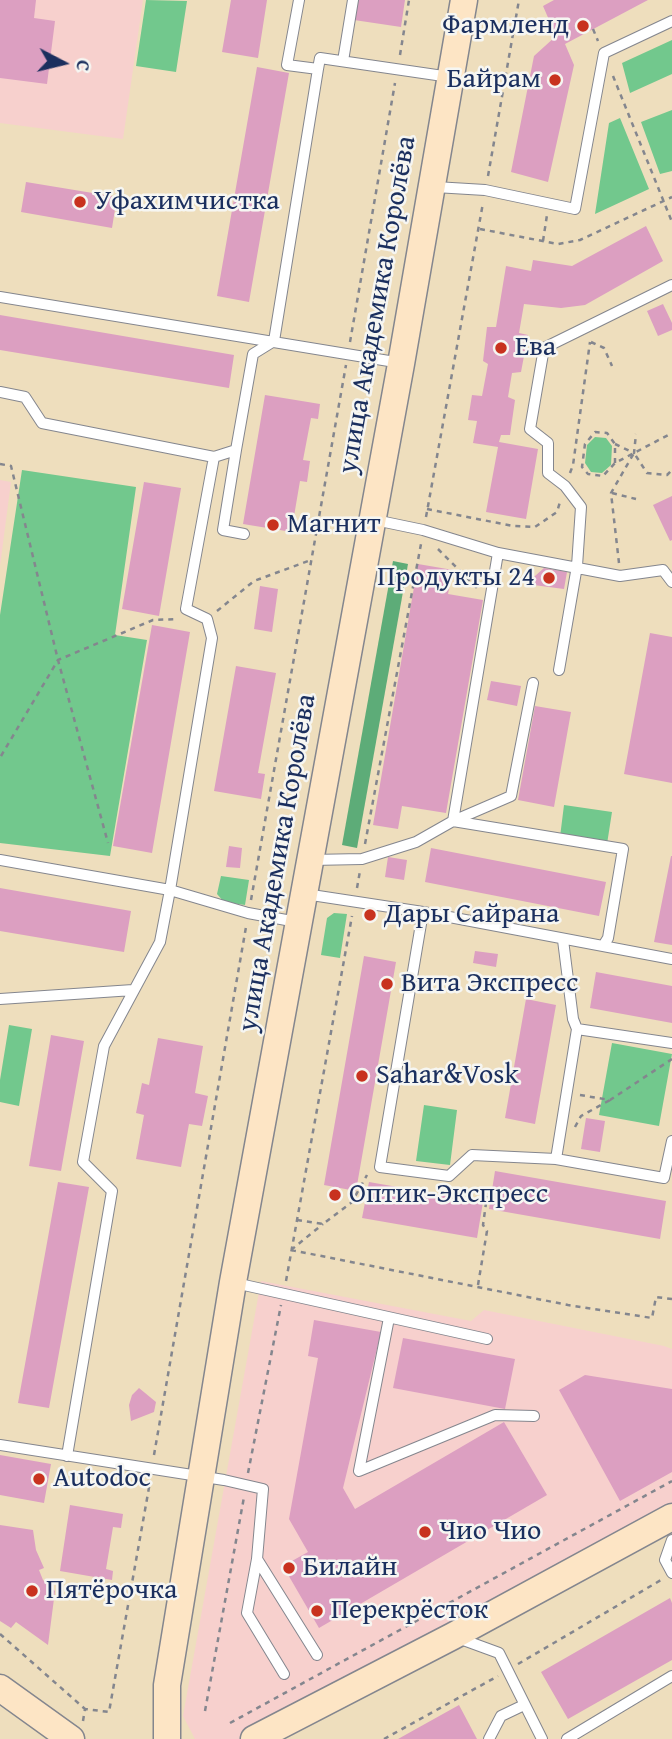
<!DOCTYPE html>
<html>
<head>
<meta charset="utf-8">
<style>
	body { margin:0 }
	#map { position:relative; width:672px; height:1739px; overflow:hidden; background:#eedebd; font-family:"Gentium Book Plus",serif }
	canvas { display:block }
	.north { position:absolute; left:28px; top:28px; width:70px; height:70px; -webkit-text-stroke:5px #f6f6f2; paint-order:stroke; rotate:97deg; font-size:19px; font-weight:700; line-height:28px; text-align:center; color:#1b2f5e }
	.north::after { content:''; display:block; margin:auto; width:24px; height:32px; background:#1b2f5e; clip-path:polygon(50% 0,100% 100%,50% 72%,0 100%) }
</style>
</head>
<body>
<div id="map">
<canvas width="672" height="1739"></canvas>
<div class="north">С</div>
</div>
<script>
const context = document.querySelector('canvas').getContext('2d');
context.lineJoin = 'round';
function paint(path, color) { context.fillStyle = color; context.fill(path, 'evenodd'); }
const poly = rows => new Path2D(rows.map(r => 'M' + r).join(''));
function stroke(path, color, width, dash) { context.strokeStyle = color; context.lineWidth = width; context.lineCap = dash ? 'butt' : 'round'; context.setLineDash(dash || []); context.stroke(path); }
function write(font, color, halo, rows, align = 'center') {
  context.font = font + ' "Gentium Book Plus",serif'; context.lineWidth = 5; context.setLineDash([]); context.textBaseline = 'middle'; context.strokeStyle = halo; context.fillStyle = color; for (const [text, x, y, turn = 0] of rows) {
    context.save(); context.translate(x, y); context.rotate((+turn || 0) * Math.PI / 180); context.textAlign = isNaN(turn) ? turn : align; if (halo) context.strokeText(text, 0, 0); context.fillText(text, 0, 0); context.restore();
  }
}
const built = poly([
	[0,0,143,0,123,139,0,123],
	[0,480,11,482,0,566],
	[261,1281,471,1321,484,1310,664,1346,672,1349,672,1505,245,1739,195,1739,183,1716]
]);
const green = poly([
	[146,0,187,1,176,72,136,66],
	[672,40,672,74,630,93,622,63],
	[672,110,672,171,660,174,641,122],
	[620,118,649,189,595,214,609,123],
	[595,437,606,438,612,446,611,465,602,473,591,472,585,463,587,445],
	[22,470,136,487,115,635,147,640,110,856,0,843,0,615],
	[564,805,612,812,607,844,560,837],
	[221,876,249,880,245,905,224,902,217,894],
	[334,913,347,914,340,958,321,955,327,918],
	[9,1025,32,1029,19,1106,0,1102,0,1080],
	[612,1043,672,1054,659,1126,599,1115],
	[424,1105,457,1110,450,1165,416,1161]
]);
const forest = poly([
	[393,561,408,564,357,848,342,845]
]);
const building = poly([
	[0,0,36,0,34,18,55,21,47,84,0,78],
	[231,0,267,0,258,58,222,52],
	[357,0,405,0,401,27,354,20],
	[554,0,648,0,565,44,574,65,548,182,511,172,534,56,556,36,543,6],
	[257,67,289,73,249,302,217,296],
	[26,182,117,197,112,228,21,212],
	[646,226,663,261,585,305,561,308,524,304,519,333,528,335,521,372,512,373,508,397,515,400,510,435,501,435,499,442,538,449,526,519,486,512,498,447,473,443,477,421,468,420,472,395,482,396,488,364,483,361,487,327,496,327,506,266,531,271,533,260,572,266],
	[663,304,672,323,672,330,658,336,647,311],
	[0,315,234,355,229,388,0,350],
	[265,395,320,404,318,419,311,418,303,460,310,461,307,482,300,481,293,522,300,523,298,533,243,524],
	[144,482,181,488,159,616,122,609],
	[672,496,672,540,670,541,653,505],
	[418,564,453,570,448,594,483,600,446,813,402,806,398,829,373,825],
	[544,568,567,572,564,589,526,584],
	[260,586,278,589,272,632,254,629],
	[152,625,190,632,152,853,113,846],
	[650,633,672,637,672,783,624,774],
	[236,666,276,673,258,773,265,774,261,799,214,791],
	[491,681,521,686,517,706,487,700],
	[535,706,571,712,554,807,518,800],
	[229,846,242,848,240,868,226,867],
	[431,848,606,882,599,916,425,882],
	[671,856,672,856,672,945,654,942],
	[388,857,407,860,404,880,385,877],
	[0,888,131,911,124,952,0,931],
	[475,951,498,954,496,967,473,963],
	[364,956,396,962,356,1191,324,1185],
	[596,972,672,986,672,1023,590,1008],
	[526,999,556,1005,535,1124,505,1118],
	[51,1035,84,1041,61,1171,29,1166],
	[158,1038,203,1046,195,1093,208,1096,202,1126,189,1124,181,1167,136,1159,144,1115,136,1113,142,1083,149,1085],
	[586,1118,605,1121,600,1152,581,1149],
	[495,1171,666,1201,660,1239,489,1209],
	[58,1182,89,1187,49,1408,18,1403],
	[369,1182,483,1202,477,1238,362,1218],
	[314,1320,381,1332,343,1488,355,1509,504,1422,547,1495,319,1628,283,1566,308,1552,289,1519,318,1358,308,1356],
	[403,1338,515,1359,505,1409,393,1388],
	[585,1375,672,1389,672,1472,620,1501,559,1390],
	[139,1388,156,1402,154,1412,131,1421,129,1405,132,1395],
	[0,1455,51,1464,44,1503,0,1495],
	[70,1505,123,1514,121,1528,113,1527,106,1569,113,1571,112,1580,60,1571],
	[0,1525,33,1530,36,1550,44,1568,39,1570,43,1580,55,1591,48,1645,16,1622,11,1628,0,1621],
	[670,1598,672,1603,672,1660,568,1719,541,1672],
	[459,1705,477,1739,398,1739]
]);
const path = poly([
	[593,29,598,41],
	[400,55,409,0],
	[613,76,672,222],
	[488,176,519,0],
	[480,229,558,244,580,240,672,197],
	[543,241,547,215],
	[350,342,395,83],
	[591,342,604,348,612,366],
	[615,444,634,453,636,434],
	[615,463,615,444,607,433,595,432,585,444,582,467,588,474,603,476,615,463,672,433],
	[0,464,11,466,58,660,108,843],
	[570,473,573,465,590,342],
	[612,493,636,499],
	[427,509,513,526,535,527,557,512,560,502],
	[426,517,483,203],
	[438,549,478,589],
	[619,563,611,493,634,453,647,473,667,475,672,470],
	[217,611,254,581,311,560],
	[1,756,58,660,153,620,178,619],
	[365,844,421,544],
	[357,888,360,871],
	[251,900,346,365],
	[580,1095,610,1100,672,1059],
	[575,1127,581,1116,610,1100],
	[297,1220,323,1224,352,1202,367,1175],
	[291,1250,568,1305,652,1318,656,1297,672,1299],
	[291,1250,323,1224],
	[286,1281,352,916],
	[478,1285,487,1231,483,1225,487,1196],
	[154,1455,246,927],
	[248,1473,281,1305],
	[0,1634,85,1709],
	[518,1664,661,1580],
	[205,1711,244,1497],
	[83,1721,85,1709,109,1712,150,1482],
	[230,1723,672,1481],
	[384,1739,498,1676]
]);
const lane = poly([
	[343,61,353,0],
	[318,69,320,58,450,77],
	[435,187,485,190,575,209,604,53,672,21],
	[0,297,401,363],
	[0,392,25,397,42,423,214,457],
	[236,450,223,530,244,534],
	[375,520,423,530,498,553,620,576,663,570,672,582],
	[498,553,453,821,623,849,608,938,603,946],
	[559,670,577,566,581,507,565,486,548,473,548,443,530,429,544,348,672,285],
	[0,860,170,890,248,913,297,922],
	[311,860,362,859,416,842,453,821,511,796,533,683],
	[305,894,423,912,672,959],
	[423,912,380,1167,449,1176,472,1155,556,1159,577,1029,573,1019,563,940],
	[0,999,133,990],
	[577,1029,672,1043],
	[556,1159,664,1178,672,1141],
	[235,1283,487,1339],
	[389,1318,359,1471,495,1415,534,1416],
	[0,1445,224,1480,263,1489,257,1559,247,1613,284,1674],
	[67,1456,112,1191,83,1162,104,1046,160,942,170,890,212,638,207,619,186,609,214,457,236,450,253,354,274,341,318,69,287,65,299,0],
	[672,1540,665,1560,672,1573],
	[257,1559,317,1655],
	[458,1638,499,1653,542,1739],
	[489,1739,501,1716,524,1705],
	[567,1739,672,1676]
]);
const secondary = poly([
	[0,1688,71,1739],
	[167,1739,167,1685,233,1282,401,364,464,0],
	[254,1739,453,1636,672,1517]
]);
const markers = [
	[583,26,7,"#c8321e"],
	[555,80,7,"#c8321e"],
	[80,202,7,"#c8321e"],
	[501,348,7,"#c8321e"],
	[273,525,7,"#c8321e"],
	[549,578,7,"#c8321e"],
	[370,915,7,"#c8321e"],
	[387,984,7,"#c8321e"],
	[362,1076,7,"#c8321e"],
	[335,1195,7,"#c8321e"],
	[39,1479,7,"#c8321e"],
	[425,1532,7,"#c8321e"],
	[289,1568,7,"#c8321e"],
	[32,1591,7,"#c8321e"],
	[317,1611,7,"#c8321e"]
];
const poiNames = [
	["Фармленд",569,26,"right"],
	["Байрам",541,80,"right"],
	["Уфахимчистка",94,202],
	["Ева",515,348],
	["Магнит",287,525],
	["Продукты 24",535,578,"right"],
	["Дары Сайрана",384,915],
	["Вита Экспресс",401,984],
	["Sahar&Vosk",376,1076],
	["Оптик-Экспресс",349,1195],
	["Autodoc",53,1479],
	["Чио Чио",439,1532],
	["Билайн",303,1568],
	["Пятёрочка",46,1591],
	["Перекрёсток",331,1611]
];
const streetNames = [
	["улица Академика Королёва",378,305,-80],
	["улица Академика Королёва",278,863,-80]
];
paint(built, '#f7d0cd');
paint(green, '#72c88d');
paint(forest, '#5dac78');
paint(building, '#dc9fc1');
stroke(lane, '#84868e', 12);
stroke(secondary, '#84868e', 29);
stroke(path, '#84868e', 2.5, [5, 5]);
stroke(lane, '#fff', 10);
stroke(secondary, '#fde5c5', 26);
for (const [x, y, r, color] of markers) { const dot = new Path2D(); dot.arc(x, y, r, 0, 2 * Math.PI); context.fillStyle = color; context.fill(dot); stroke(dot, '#f6f6f2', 2.5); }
write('28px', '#1b2f5e', '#f6f6f2', poiNames, 'left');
write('28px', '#1b2f5e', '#f6f6f2', streetNames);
</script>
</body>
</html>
